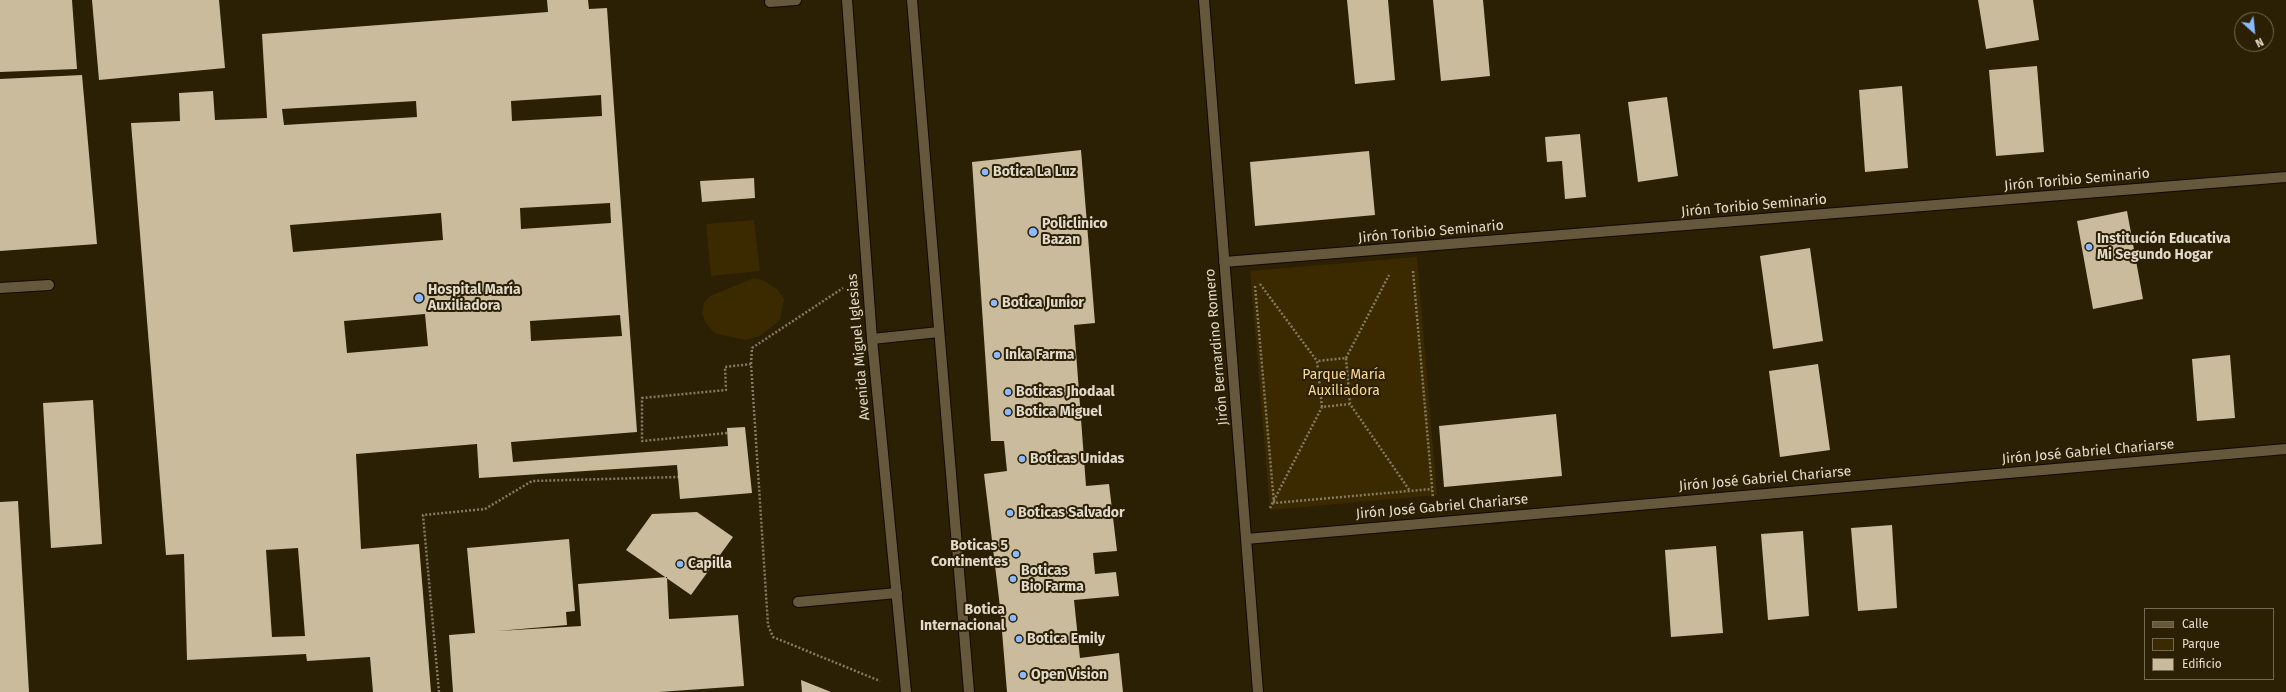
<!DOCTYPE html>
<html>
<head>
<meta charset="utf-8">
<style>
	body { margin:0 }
	#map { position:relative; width:2286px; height:692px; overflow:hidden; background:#2b1f04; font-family:"Fira Sans",sans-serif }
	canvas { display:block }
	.legend { position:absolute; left:2144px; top:608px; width:130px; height:72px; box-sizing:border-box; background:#2b1f04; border:1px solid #746a54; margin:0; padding:5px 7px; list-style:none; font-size:12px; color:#e2dacb }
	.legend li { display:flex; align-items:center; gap:8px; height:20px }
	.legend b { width:20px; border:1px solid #746a54 }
	.north { position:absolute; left:2234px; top:12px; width:40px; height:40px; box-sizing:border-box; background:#2b1f04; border:1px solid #746a54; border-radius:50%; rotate:153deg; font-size:11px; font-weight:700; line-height:16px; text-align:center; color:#e2dacb }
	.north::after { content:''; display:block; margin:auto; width:14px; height:18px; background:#8abafc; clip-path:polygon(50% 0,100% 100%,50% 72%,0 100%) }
</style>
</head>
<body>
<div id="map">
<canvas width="2286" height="692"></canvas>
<ul class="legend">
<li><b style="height:5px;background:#66583d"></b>Calle</li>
<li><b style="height:11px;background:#3b2a00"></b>Parque</li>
<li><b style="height:11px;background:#cabb9d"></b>Edificio</li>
</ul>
<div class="north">N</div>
</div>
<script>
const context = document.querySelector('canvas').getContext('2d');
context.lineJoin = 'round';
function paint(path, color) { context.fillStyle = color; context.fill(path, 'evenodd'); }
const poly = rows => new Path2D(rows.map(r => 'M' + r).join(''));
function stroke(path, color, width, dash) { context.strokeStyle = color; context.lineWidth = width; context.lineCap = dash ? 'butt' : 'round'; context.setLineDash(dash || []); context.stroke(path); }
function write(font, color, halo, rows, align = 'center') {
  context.font = font + ' "Fira Sans",sans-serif'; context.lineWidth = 4; context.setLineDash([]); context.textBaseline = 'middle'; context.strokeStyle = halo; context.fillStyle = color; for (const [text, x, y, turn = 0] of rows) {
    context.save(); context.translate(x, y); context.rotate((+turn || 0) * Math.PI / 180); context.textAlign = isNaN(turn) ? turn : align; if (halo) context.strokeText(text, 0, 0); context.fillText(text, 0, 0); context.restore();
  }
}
const green = poly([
	[754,220,760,271,711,276,706,224],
	[1417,257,1437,495,1270,510,1250,271],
	[754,278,763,280,778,290,784,299,780,320,760,336,746,340,714,333,705,322,702,313,704,303,710,296]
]);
const building = poly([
	[0,0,72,0,77,69,0,72],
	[92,0,219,0,225,68,99,80],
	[547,0,588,0,589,9,607,8,637,432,511,442,513,462,728,446,727,428,745,427,752,493,680,499,677,465,479,478,477,444,356,454,361,549,419,544,431,692,373,692,370,657,307,661,306,654,187,660,184,554,166,555,131,123,180,121,179,93,213,91,215,120,267,118,262,34,548,12],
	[601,95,602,116,512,121,511,101],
	[416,101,417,117,284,125,282,109],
	[610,203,611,223,521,229,520,208],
	[441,213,443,240,293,252,290,225],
	[425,314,428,346,347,353,344,321],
	[620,315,622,336,531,341,530,321],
	[298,548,305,636,272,637,266,550],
	[1347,0,1388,0,1395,80,1355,84],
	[1433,0,1483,0,1490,76,1441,81],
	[1978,0,2033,0,2039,40,1986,49],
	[2037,66,2044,152,1996,156,1989,70],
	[82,75,97,244,0,251,0,79],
	[1902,86,1908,168,1865,172,1859,90],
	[1667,97,1678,176,1638,182,1628,102],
	[1580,134,1586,197,1565,199,1562,161,1547,162,1545,137],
	[1081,150,1095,323,1074,325,1086,486,1109,484,1117,551,1093,553,1095,574,1116,572,1119,596,1074,600,1080,658,1119,653,1123,692,1007,692,1000,607,984,474,1007,471,1004,441,991,441,972,162],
	[1369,151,1375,215,1255,226,1250,162],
	[754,178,755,198,702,202,700,181],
	[2127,211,2143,299,2093,309,2077,221],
	[1810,248,1823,341,1773,349,1760,256],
	[2230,355,2235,418,2197,421,2192,359],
	[1818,364,1830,450,1780,457,1769,371],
	[93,400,102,544,51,548,43,403],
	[1556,414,1562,476,1444,487,1439,426],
	[18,501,29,692,0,692,0,502],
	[697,512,733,537,691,595,626,550,652,514],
	[1892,525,1897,608,1858,611,1851,528],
	[1803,531,1809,616,1768,620,1761,534],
	[569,539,575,611,566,612,567,625,498,631,581,626,578,584,667,577,669,619,738,615,744,686,659,692,453,692,449,635,475,633,467,548],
	[1716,546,1723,633,1671,637,1665,550],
	[801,680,831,692,802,692]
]);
const path = poly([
	[1413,271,1433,498],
	[1260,284,1317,361],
	[1255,286,1274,503,1432,489],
	[1346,358,1389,275],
	[751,364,752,348,843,288],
	[1350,404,1322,407,1317,361,1346,358,1350,404,1410,491],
	[727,433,642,441,642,398,726,390,725,367,751,364,768,625,773,637,880,681],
	[1270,508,1322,407],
	[439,692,423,515,485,509,532,481,678,477]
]);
const lane = poly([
	[770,2,796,0],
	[0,288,49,285],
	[798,602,897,593]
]);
const street = poly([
	[1204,0,1258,692],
	[1224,262,2286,177],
	[1246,539,2286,449]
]);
const secondary = poly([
	[847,0,872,339,906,692],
	[912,0,969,692],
	[872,339,939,332]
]);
const markers = [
	[985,172,4,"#8abafc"],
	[1033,232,5,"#8abafc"],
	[2089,247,4,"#8abafc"],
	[419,298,5,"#8abafc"],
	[994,303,4,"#8abafc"],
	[997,355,4,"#8abafc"],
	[1008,392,4,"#8abafc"],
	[1008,412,4,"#8abafc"],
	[1022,459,4,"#8abafc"],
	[1010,513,4,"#8abafc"],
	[1016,554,4,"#8abafc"],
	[680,564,4,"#8abafc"],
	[1013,579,4,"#8abafc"],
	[1013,618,4,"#8abafc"],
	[1019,639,4,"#8abafc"],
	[1023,675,4,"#8abafc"]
];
const poiNames = [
	["Botica La Luz",993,172],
	["Policlinico",1042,224],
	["Bazan",1042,240],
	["Institución Educativa",2097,239],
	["Mi Segundo Hogar",2097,255],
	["Hospital María",428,290],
	["Auxiliadora",428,306],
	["Botica Junior",1002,303],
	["Inka Farma",1005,355],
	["Boticas Jhodaal",1016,392],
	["Botica Miguel",1016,412],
	["Boticas Unidas",1030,459],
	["Boticas Salvador",1018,513],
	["Boticas 5",1008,546,"right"],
	["Continentes",1008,562,"right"],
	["Capilla",688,564],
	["Boticas",1021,571],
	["Bio Farma",1021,587],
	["Botica",1005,610,"right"],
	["Internacional",1005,626,"right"],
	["Botica Emily",1027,639],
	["Open Vision",1031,675]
];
const streetNames = [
	["Jirón Toribio Seminario",2077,180,-5],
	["Jirón Toribio Seminario",1754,206,-5],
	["Jirón Toribio Seminario",1431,232,-5],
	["Avenida Miguel Iglesias",859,347,-95],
	["Jirón Bernardino Romero",1217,347,-95],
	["Jirón José Gabriel Chariarse",2088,452,-5],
	["Jirón José Gabriel Chariarse",1765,479,-5],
	["Jirón José Gabriel Chariarse",1442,507,-5]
];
const parkNames = [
	["Parque María",1344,375],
	["Auxiliadora",1344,391]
];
paint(green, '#3b2a00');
paint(building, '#cabb9d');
stroke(lane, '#130800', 12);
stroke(street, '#130800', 12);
stroke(secondary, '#130800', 12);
stroke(path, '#857a65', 2.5, [2, 2]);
stroke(lane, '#66583d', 10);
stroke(street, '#66583d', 10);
stroke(secondary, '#66583d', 10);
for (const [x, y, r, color] of markers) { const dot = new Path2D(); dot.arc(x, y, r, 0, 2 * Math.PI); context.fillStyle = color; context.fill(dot); stroke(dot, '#2b1f04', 1.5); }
write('bold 14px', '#e2dacb', '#2b1f04', poiNames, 'left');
write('14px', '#e2dacb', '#2b1f04', streetNames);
write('14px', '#fadb9b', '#2b1f04', parkNames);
</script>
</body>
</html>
